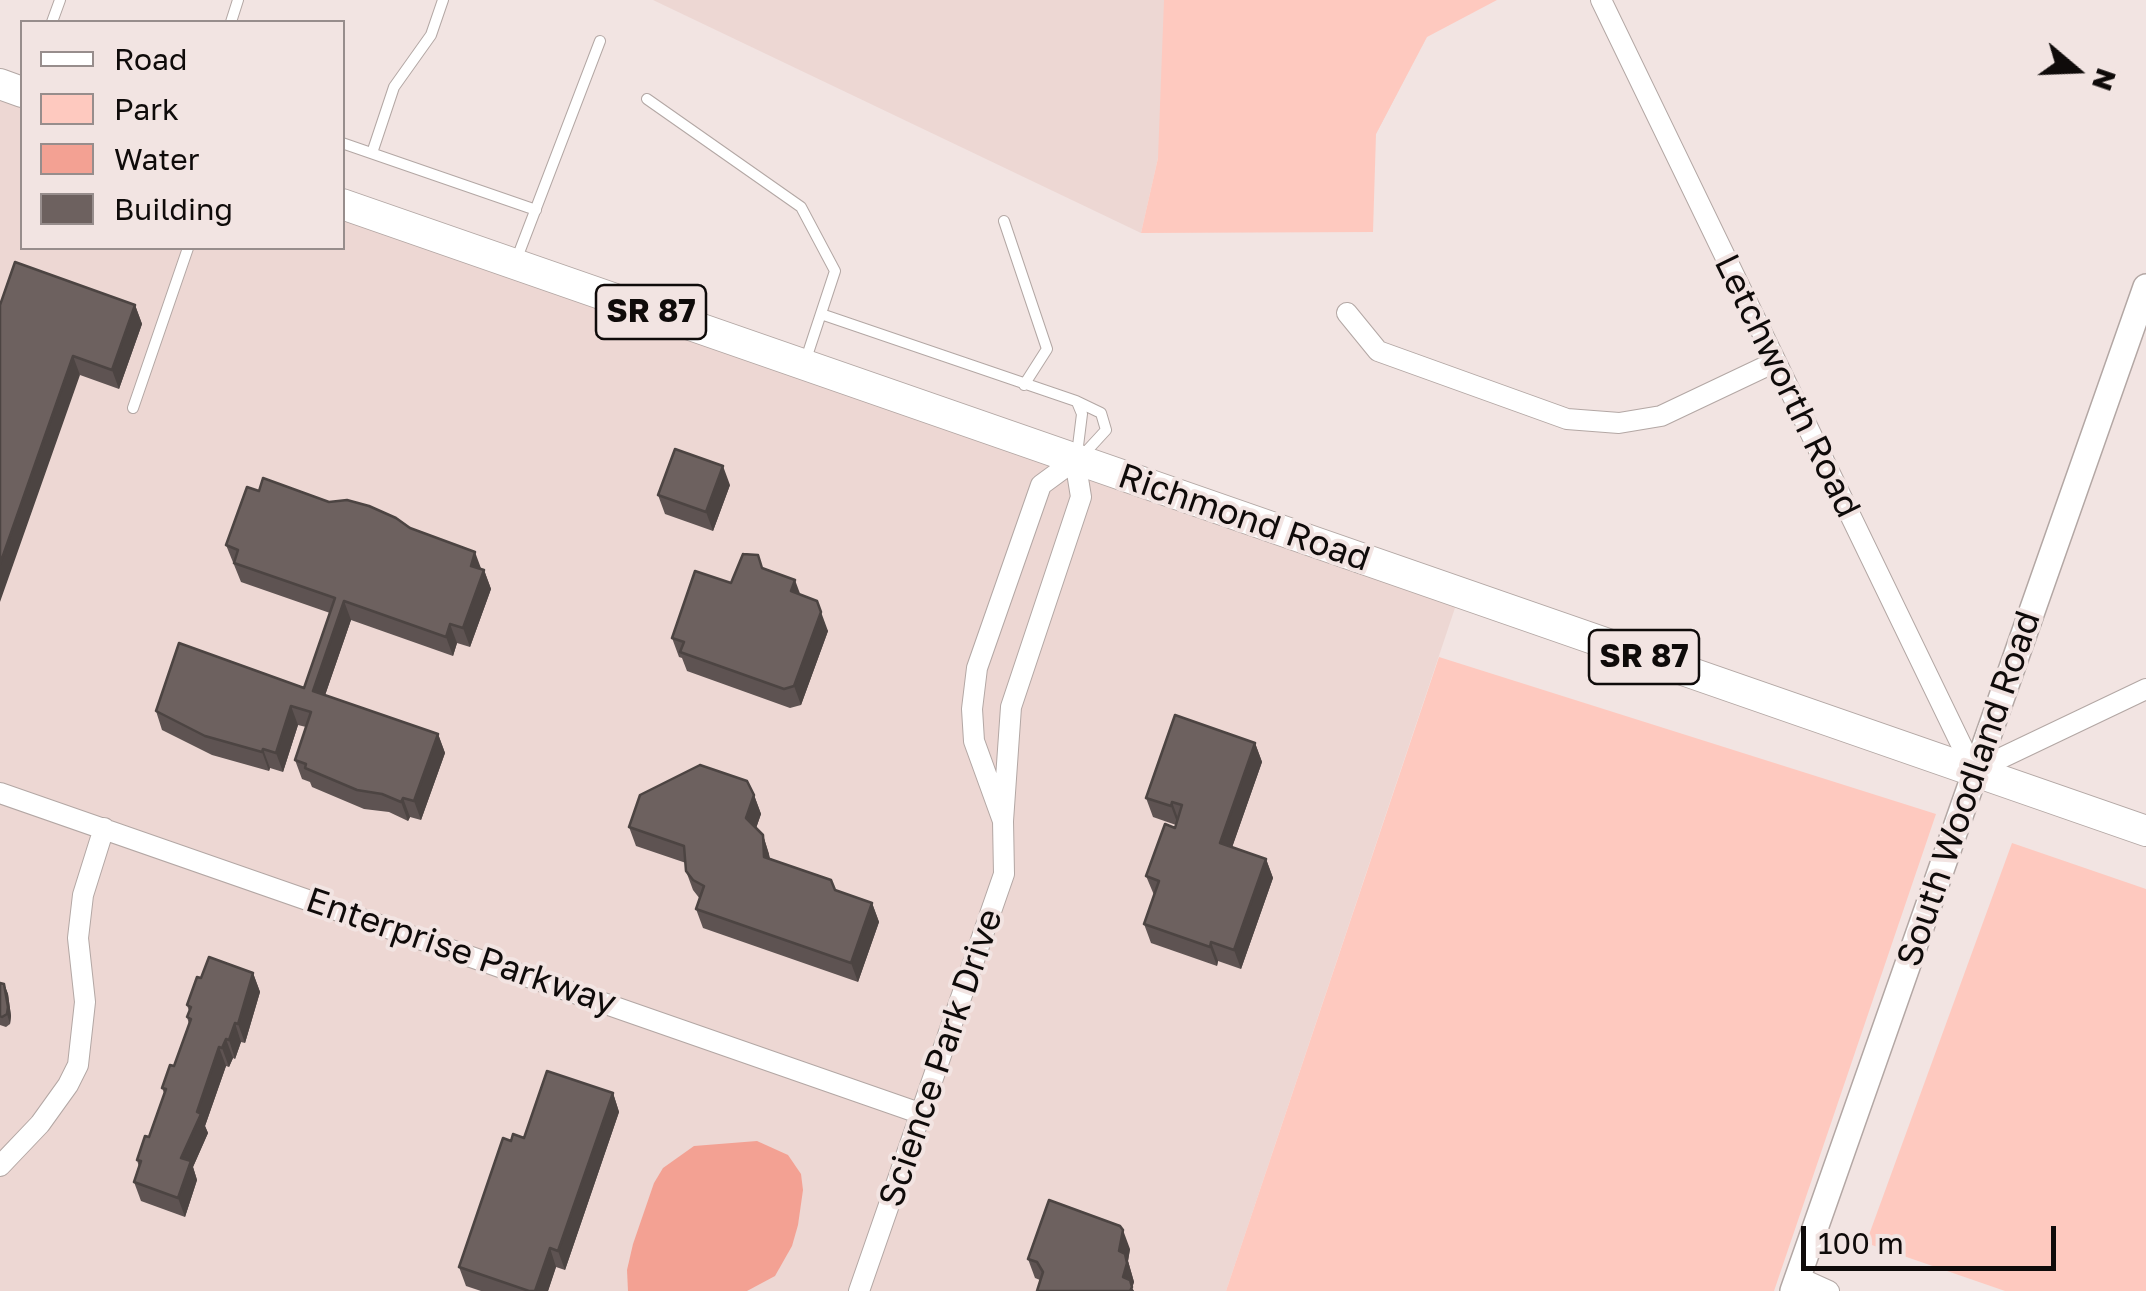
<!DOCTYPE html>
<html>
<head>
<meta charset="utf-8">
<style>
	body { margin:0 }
	#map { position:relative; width:2146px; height:1291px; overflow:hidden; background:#f2e4e2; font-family:"Golos Text",sans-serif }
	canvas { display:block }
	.legend { position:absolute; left:20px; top:20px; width:325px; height:230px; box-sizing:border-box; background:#f2e4e2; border:2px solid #978d8c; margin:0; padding:12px 18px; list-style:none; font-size:30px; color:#0f0b0a }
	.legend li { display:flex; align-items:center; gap:20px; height:50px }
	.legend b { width:50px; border:2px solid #978d8c }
	.north { position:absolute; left:2026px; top:20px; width:100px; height:100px; -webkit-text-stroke:8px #f2e4e2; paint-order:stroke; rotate:109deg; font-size:28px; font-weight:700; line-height:40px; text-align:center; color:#0f0b0a }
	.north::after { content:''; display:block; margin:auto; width:35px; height:45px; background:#0f0b0a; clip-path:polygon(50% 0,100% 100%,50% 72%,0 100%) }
	.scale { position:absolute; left:1801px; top:1226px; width:255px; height:45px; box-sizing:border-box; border:5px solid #0f0b0a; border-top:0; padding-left:12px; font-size:30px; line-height:35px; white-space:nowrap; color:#0f0b0a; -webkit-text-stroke:8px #f2e4e2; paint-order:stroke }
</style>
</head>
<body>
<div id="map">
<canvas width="2146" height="1291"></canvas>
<ul class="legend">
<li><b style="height:12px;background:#fff"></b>Road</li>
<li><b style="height:28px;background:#fec9bf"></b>Park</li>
<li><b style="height:28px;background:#f3a193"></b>Water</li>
<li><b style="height:28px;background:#6d615f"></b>Building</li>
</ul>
<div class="north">N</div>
<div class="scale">100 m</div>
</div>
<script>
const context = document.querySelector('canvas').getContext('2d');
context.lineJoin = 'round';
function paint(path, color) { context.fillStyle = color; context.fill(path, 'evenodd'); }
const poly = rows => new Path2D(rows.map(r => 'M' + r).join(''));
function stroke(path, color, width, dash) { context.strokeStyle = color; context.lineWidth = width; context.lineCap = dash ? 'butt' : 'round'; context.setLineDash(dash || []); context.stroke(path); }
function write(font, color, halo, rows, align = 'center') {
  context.font = font + ' "Golos Text",sans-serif'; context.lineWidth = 8; context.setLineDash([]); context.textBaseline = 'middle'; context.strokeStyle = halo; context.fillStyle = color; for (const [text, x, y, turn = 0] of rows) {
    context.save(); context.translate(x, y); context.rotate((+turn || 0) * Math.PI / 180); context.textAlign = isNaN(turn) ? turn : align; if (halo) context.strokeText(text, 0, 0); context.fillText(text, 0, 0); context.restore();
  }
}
const built = poly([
	[653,0,1486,0,1427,36,1376,134,1158,158,1141,233],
	[0,84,22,92,22,248,342,248,343,204,1460,593,1226,1291,0,1291]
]);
const green = poly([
	[1164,0,1497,0,1427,37,1376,134,1373,232,1141,233,1158,158],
	[1439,657,1936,814,1774,1291,1226,1291],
	[2012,843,2146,889,2146,1291,2005,1291,1866,1243]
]);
const water = poly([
	[757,1141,788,1155,801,1174,803,1190,798,1225,792,1246,775,1276,747,1291,628,1291,627,1270,633,1244,654,1183,663,1168,694,1146]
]);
const service = poly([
	[52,22,60,0],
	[231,22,238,0],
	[647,99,801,207,835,271,806,359],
	[342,143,536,210],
	[372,153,394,87,431,35,443,0],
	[1004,221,1047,349,1024,385],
	[517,258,600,41],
	[821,314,1076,401,1101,413,1106,430,1083,455],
	[1077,402,1082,414,1077,454],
	[133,408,188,248]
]);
const minor = poly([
	[1601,0,1974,771,2146,689],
	[1347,313,1378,351,1567,419,1619,423,1661,416,1775,362],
	[0,793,922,1114],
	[0,1166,40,1124,68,1085,78,1065,85,1002,78,938,83,895,104,828],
	[1798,1277,1829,1291],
	[859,1291,1004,874,1003,821,1011,707,1081,497,1075,460,1041,485,977,668,972,709,974,741,1003,821]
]);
const tertiary = poly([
	[1793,1291,2146,287]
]);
const primary = poly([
	[0,84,22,92],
	[342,204,2146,831]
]);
const wall = poly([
	[0,305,135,305,142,324,119,389,80,375],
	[730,485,713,531,665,514,658,495],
	[259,491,410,528,484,570,491,589,470,647,457,643,453,656,351,620,325,695,438,734,445,753,421,820,410,817,408,821,389,812,364,809,312,787,310,782,302,779,295,760,306,727,298,725,283,772,270,768,269,771,212,755,162,730,156,711,304,688,330,613,241,582,226,545],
	[763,568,800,594,828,631,801,705,790,708,687,671,682,658,679,657,672,638,731,583],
	[1255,743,1262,762,1232,847,1266,859,1273,878,1241,969,1218,961,1217,966,1151,943,1144,924,1154,895,1146,876,1176,825,1153,817,1146,798],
	[754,795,761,814,756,828,763,835,770,858,835,890,872,903,879,922,858,982,703,928,696,909,700,899,693,890,686,871,686,863,636,846,629,827],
	[253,973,260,992,245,1043,241,1042,235,1059,233,1058,229,1067,226,1066,205,1126,208,1133,193,1167,197,1180,185,1217,141,1201,134,1182,139,1167,137,1160,149,1137,164,1093,162,1088,174,1066,189,1024,187,1017,189,1011,187,1005,201,978],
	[0,983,4,984,8,994,11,1016,10,1024,6,1027,0,1025],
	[613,1093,619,1112,565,1270,556,1267,548,1291,481,1291,466,1286,459,1267,511,1141,524,1138],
	[1130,1249,1128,1261,1134,1282,1132,1288,1134,1291,1037,1291,1040,1280,1035,1278,1028,1259]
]);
const shadedWall = poly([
	[135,305,142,324,119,389,112,370],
	[73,356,80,375,0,602,0,564],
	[723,466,730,485,713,531,706,512],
	[475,552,482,571,471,566],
	[484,570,491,589,470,647,463,628],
	[795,580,802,599,791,591],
	[344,601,351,620,320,710,313,691],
	[817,601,828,631,801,705,794,686],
	[450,624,457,643,453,656,446,637],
	[291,706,298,725,283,772,276,753],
	[438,734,445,753,421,820,414,801],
	[1255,743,1262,762,1227,862,1220,843],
	[263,749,270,768,269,771,262,752],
	[754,795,761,814,753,837,746,818],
	[403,798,410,817,408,821,401,802],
	[1172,802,1179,821,1178,825,1171,806],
	[763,835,769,854,771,876,764,857],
	[1266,859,1273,878,1241,969,1234,950],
	[872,903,879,922,858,982,851,963],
	[1211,942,1218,961,1217,966,1210,947],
	[253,973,260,992,245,1043,238,1024],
	[4,984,8,994,11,1016,10,1024,7,1014],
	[235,1023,241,1042,235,1059,229,1040],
	[226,1039,233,1058,229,1067,222,1048],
	[219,1047,226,1066,205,1126,208,1133,193,1167,197,1180,185,1217,178,1198,181,1158],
	[613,1093,619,1112,565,1270,558,1251],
	[1123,1230,1130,1249,1128,1261,1134,1282,1132,1288,1134,1291,1128,1291,1123,1277,1119,1251],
	[550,1248,556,1267,548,1291,535,1291]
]);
const building = poly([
	[15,262,135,305,112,370,73,356,0,564,0,305,15,262],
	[675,449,723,466,706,512,658,495,675,449],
	[263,478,329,502,347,500,369,506,396,518,410,528,475,552,471,566,484,570,463,628,450,624,446,637,344,601,313,691,438,734,414,801,403,798,401,802,382,794,357,790,305,768,306,764,295,760,311,712,291,706,276,753,263,749,262,752,205,736,156,711,179,643,304,688,335,598,234,563,238,550,226,545,247,487,259,491,263,478],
	[743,554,758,555,762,568,795,580,791,591,817,601,821,612,794,686,784,689,680,652,684,642,672,638,695,571,731,583,743,554],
	[1175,715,1255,743,1220,843,1266,859,1234,950,1211,942,1210,947,1144,924,1159,881,1146,876,1165,824,1175,828,1182,805,1172,802,1171,806,1146,798,1175,715],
	[700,765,747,781,754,795,746,818,763,835,764,857,831,880,835,890,872,903,851,963,696,909,704,886,693,880,686,871,684,846,629,827,640,795,700,765],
	[209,957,253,973,238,1024,235,1023,229,1040,226,1039,222,1048,219,1047,197,1112,201,1114,181,1158,191,1161,178,1198,134,1182,141,1161,137,1160,145,1136,149,1137,166,1089,162,1088,170,1065,174,1066,191,1019,187,1017,191,1007,187,1005,197,977,201,978,209,957],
	[0,983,4,984,8,1007,7,1014,2,1017,0,1016,0,983],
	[547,1071,613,1093,558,1251,550,1248,535,1291,529,1291,459,1267,503,1138,511,1141,513,1134,524,1138,547,1071],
	[1049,1200,1120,1226,1123,1230,1119,1251,1125,1254,1127,1263,1123,1277,1130,1280,1132,1287,1130,1291,1037,1291,1043,1272,1037,1262,1028,1259,1049,1200]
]);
const shields = [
	[651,312,110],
	[1644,657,110]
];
const shieldNames = [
	["SR 87",651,312],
	["SR 87",1644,657]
];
const streetNames = [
	["Letchworth Road",1787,386,64],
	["Richmond Road",1244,518,19],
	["South Woodland Road",1969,789,-71],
	["Enterprise Parkway",461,952,19],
	["Science Park Drive",941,1058,-71]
];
paint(built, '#edd7d3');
paint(green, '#fec9bf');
paint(water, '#f3a193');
stroke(service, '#b3a7a4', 12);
stroke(minor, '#b3a7a4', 22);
stroke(tertiary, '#b3a7a4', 28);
stroke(primary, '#b3a7a4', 32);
stroke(service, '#fff', 10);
stroke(minor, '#fff', 20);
stroke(tertiary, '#fff', 25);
stroke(primary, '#fff', 30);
paint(wall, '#5e5352');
paint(shadedWall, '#4c4442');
paint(building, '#6d615f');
stroke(building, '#4c4442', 2.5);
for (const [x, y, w] of shields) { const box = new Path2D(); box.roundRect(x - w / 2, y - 27, w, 54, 8); context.fillStyle = '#f2e4e2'; context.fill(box); stroke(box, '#0f0b0a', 2.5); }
write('bold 32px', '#0f0b0a', null, shieldNames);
write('35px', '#0f0b0a', '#f2e4e2', streetNames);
</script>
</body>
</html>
